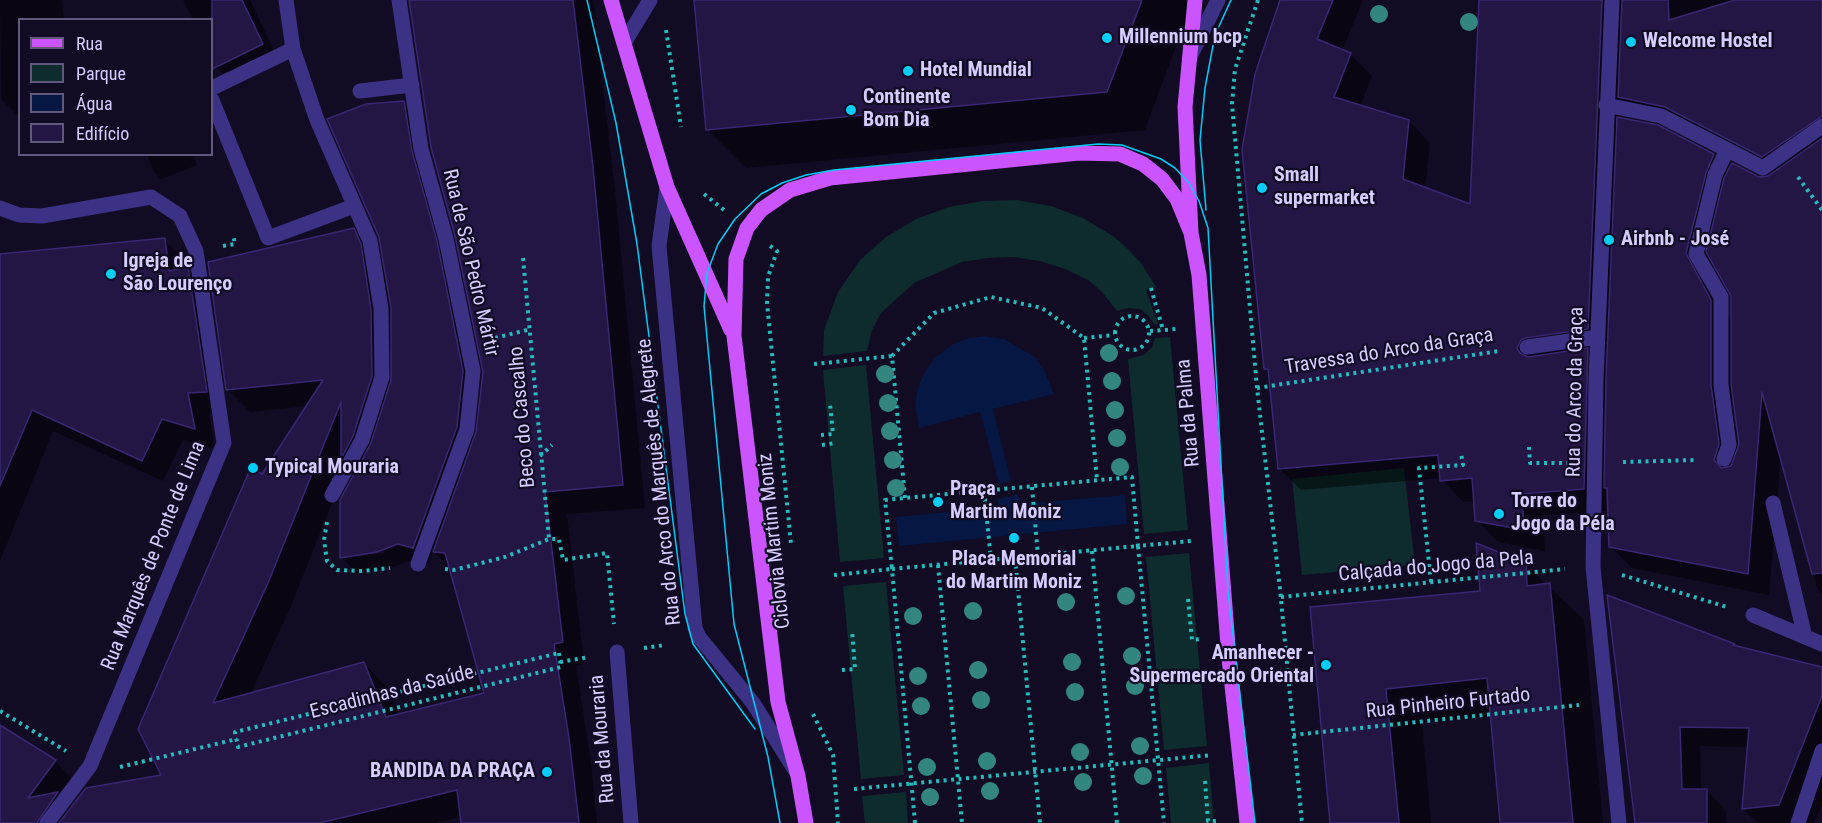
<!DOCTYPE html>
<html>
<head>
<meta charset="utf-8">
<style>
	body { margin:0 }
	#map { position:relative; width:1822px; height:823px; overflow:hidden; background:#110b23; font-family:"Roboto Condensed",sans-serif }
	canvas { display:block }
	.legend { position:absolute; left:18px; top:18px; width:195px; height:138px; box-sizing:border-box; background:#110b23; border:2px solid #60597b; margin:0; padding:8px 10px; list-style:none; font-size:18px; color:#d6cdff }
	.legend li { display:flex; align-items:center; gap:12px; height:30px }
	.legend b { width:30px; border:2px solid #60597b }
</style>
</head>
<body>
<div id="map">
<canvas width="1822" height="823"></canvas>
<ul class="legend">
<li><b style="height:8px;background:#cb54ff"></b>Rua</li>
<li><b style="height:16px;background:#0e2c2d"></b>Parque</li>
<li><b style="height:16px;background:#051742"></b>Água</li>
<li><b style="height:16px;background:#231645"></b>Edifício</li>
</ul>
</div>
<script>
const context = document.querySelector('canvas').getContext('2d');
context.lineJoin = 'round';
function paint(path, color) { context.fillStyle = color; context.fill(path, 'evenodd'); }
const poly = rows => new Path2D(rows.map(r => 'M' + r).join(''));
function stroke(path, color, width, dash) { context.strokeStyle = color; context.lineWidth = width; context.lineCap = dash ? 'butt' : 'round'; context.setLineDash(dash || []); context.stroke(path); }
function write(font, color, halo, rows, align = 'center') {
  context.font = font + ' "Roboto Condensed",sans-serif'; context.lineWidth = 4.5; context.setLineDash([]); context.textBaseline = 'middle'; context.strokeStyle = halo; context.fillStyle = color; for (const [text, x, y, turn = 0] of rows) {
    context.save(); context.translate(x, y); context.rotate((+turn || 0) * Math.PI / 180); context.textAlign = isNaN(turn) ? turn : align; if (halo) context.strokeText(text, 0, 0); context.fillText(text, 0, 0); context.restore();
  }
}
const green = poly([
	[1017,200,1051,206,1083,218,1113,236,1128,249,1141,263,1156,287,1146,290,1158,324,1154,324,1148,315,1140,309,1128,308,1117,311,1102,292,1088,280,1065,269,1040,261,1014,257,987,258,962,262,914,283,881,313,872,330,867,351,823,356,824,330,838,292,860,260,886,237,916,219,949,207,982,201],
	[1170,337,1188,530,1144,534,1128,359,1144,355,1152,347,1155,338],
	[866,365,884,558,840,562,823,370],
	[1404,468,1415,565,1302,575,1292,479],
	[1189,553,1207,746,1164,750,1146,557],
	[886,582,904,775,861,779,843,586],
	[1209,763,1214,823,1171,823,1166,768],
	[906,792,908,823,865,823,862,796]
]);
const water = poly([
	[986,336,1004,339,1035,357,1045,372,1054,394,993,409,1011,481,999,484,980,412,919,428,915,405,918,387,926,370,937,356,951,345,968,338],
	[1018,494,1021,504,1125,495,1127,524,899,546,896,517,999,507,998,499]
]);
const shadow = poly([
	[0,0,62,0,64,20,20,20,20,118,1,99],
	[183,0,250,0,279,61,232,83,216,66,212,58,212,20,193,20],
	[410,0,593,0,615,191,645,508,567,514,584,664,576,666,591,762,597,823,462,823,462,817,436,823,0,823,0,729,55,761,77,784,64,801,72,809,163,776,263,476,308,406,250,412,227,389,353,230,376,253,383,268,392,314,403,102,419,118,478,388,472,444,478,432,484,369],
	[348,463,357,473,341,557,357,573,393,567,414,559,429,563,433,551,451,569,486,694,398,715,387,687,364,664,250,695,291,606],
	[384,550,384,553,355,557,355,554],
	[695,0,1193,0,1145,130,746,168,707,129],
	[1282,0,1363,0,1342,51,1350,54,1372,76,1360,106,1409,121,1430,143,1425,189,1471,206,1481,0,1822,0,1822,595,1817,588,1781,454,1769,595,1632,568,1610,546,1609,486,1606,486,1606,511,1543,515,1545,551,1498,542,1476,520,1475,501,1463,502,1441,478,1301,490,1280,469,1270,374,1265,369],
	[1620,98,1641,119,1688,128,1776,173,1769,178,1758,178,1729,171,1713,155,1619,119],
	[1711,259,1732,297,1732,322,1707,275],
	[1608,350,1608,371,1590,353],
	[1732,400,1740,444,1738,449,1732,408],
	[147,154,193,154,197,165,161,179,153,171],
	[164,240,186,261,187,268,209,290,227,412,209,414,215,449,183,440,163,481,53,431,0,561,0,329],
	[1525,564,1584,620,1603,823,1502,823,1492,716,1422,723,1431,823,1331,823,1311,609,1481,592],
	[1609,597,1737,647,1822,668,1822,806,1814,823,1758,823,1743,809,1749,747,1700,746,1701,790,1706,790,1726,810,1726,823,1635,823]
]);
const building = poly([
	[212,0,242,0,263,44,212,69,212,0],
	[409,0,573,0,593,167,623,485,545,492,563,642,554,644,569,738,579,823,461,823,457,790,320,823,59,823,86,788,161,775,138,729,251,467,262,474,323,380,226,390,208,262,354,228,361,244,371,309,372,376,353,436,341,459,341,402,268,583,213,703,364,662,386,717,484,693,445,553,433,552,476,432,483,372,455,236,431,147,409,0],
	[694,0,1142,0,1107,92,706,130,694,0],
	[1280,0,1333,0,1317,39,1351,53,1334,97,1409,120,1403,179,1470,204,1479,0,1602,0,1588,329,1525,338,1521,340,1517,348,1520,353,1528,357,1588,348,1584,489,1522,494,1524,530,1475,521,1472,478,1440,481,1438,455,1278,469,1268,369,1264,369,1242,150,1255,74,1280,0],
	[1622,0,1668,0,1669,20,1735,0,1822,0,1822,116,1762,157,1665,107,1618,97,1622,0],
	[404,101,412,151,437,241,463,371,457,427,413,548,398,544,377,552,340,558,340,500,371,443,391,380,391,308,379,237,327,119,366,104,404,101],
	[1617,117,1658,125,1714,154,1706,173,1686,253,1711,300,1711,385,1719,444,1714,460,1721,468,1731,466,1739,444,1731,384,1731,296,1706,252,1724,178,1732,163,1759,177,1768,176,1822,138,1822,573,1812,574,1762,392,1748,574,1609,547,1607,488,1604,488,1606,379,1617,117],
	[165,238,169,271,188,267,207,392,188,393,195,429,162,419,142,461,32,410,0,486,0,254,165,238],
	[1476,543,1526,563,1527,586,1550,583,1573,823,1500,823,1487,678,1386,689,1399,823,1330,823,1310,607,1480,591,1476,543],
	[1607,595,1735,644,1733,645,1822,667,1822,696,1779,805,1742,809,1749,728,1680,727,1682,789,1707,789,1707,823,1635,823,1607,595],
	[0,725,56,760,28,798,58,792,37,823,0,823,0,725]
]);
const path = poly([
	[1258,0,1235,69,1232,104,1257,388,1280,589,1302,823],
	[666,30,681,127],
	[1798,177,1822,210],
	[704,194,724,210],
	[223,246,235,244,233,234],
	[770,246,777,251,768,277,767,303,791,544],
	[523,258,549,539],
	[1151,288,1163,330],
	'1115 333a17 17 0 1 1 34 0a17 17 0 1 1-34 0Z',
	[1150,331,1177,329],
	[495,338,531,329],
	[1084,338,1114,335],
	[814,364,892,356],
	[1257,388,1499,351],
	[821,435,833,434,830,404],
	[822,445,835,443],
	[1529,447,1530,463,1567,463],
	[540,456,552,445],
	[1623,462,1696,460],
	[1032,487,1038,556],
	[984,491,991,560],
	[905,498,892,356,934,313,991,297,1042,308,1084,338,1097,480],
	[327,522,324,540,327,561,337,570,362,571,390,568],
	[1092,551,1117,823],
	[1015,558,1040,823],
	[938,565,962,823],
	[445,569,454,570,505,557,549,539,559,539,563,560,607,553,614,624],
	[834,575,892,569,885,500,905,498,1132,477,1138,546,1191,541],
	[1622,575,1727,607],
	[1431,582,1419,468,1463,465,1461,453],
	[1281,597,1565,569],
	[1188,599,1192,640,1201,639],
	[644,648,665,645],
	[559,653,561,667,238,747,235,732,559,653],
	[560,662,589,657],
	[842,670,855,669,852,630],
	[0,711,66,751],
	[813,714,833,755,838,823],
	[1293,735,1579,705],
	[120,767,237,739],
	[1205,781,1208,821,1218,821],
	[854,789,1212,755],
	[915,823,892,569,1138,546,1164,823]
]);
const minor = poly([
	[286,0,293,49,317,120,370,241,381,308,382,377,362,440,332,495],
	[399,0,421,149,446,239,473,371,467,429,418,564],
	[1612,0,1596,379,1593,567,1619,823],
	[624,43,650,0],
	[1190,57,1218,0],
	[212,88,293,49],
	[360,91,412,85],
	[212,100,268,238,354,206],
	[1606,105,1661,116,1763,168,1822,126],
	[667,187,659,246,695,628,699,637,753,703,795,770],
	[0,208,19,215,42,216,151,197,180,216,196,251,224,443,90,766,47,823],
	[1527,347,1598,337],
	[1724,459,1729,445,1721,385,1721,297,1696,254,1715,175,1727,150],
	[1773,503,1805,637],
	[1753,615,1822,644],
	[617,652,631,823],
	[1798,823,1822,751]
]);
const major = poly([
	[611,0,667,187,731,330],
	[1195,0,1185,107,1191,233,1199,275,1229,658,1247,823],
	[806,823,798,776,778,702,734,336,736,259,747,228,761,210,790,190,830,178,1079,153,1120,154,1143,164,1162,179,1177,199,1191,233]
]);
const tram = poly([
	[587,0,616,123,637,244,685,614,693,644,755,729],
	[1206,210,1200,140,1205,88,1215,35,1231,0],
	[780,823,768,757,734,624,704,306,707,273,718,244,735,219,761,194,782,183,806,175,834,170,1098,144,1122,145,1161,159,1175,168,1189,183,1199,201,1208,228,1228,592,1255,823]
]);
const trees = [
	[1379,14],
	[1469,22],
	[1109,353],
	[885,374],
	[1112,381],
	[888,403],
	[1115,410],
	[890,431],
	[1117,438],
	[893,460],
	[1120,467],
	[896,488],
	[1126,596],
	[1066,602],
	[973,611],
	[913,616],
	[1132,656],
	[1072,662],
	[978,670],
	[918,676],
	[1135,686],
	[1075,692],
	[981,700],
	[921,706],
	[1140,746],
	[1080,752],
	[987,761],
	[927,767],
	[1143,776],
	[1083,782],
	[990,791],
	[930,797]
];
const markers = [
	[1107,38,6,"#00cef8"],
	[1631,42,6,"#00cef8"],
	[908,71,6,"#00cef8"],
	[851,110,6,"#00cef8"],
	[1262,188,6,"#00cef8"],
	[1609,240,6,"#00cef8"],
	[111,274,6,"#00cef8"],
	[253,468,6,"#00cef8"],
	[938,502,6,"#00cef8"],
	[1499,514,6,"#00cef8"],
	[1014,538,6,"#00cef8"],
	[1326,665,6,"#00cef8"],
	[547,772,6,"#00cef8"]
];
const poiNames = [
	["Millennium bcp",1119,38],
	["Welcome Hostel",1643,42],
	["Hotel Mundial",920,71],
	["Continente",863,98],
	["Bom Dia",863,121],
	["Small",1274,176],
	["supermarket",1274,199],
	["Airbnb - José",1621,240],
	["Igreja de",123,262],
	["São Lourenço",123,285],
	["Typical Mouraria",265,468],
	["Praça",950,490],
	["Martim Moniz",950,513],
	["Torre do",1511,502],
	["Jogo da Péla",1511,525],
	["Placa Memorial",1014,560,"center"],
	["do Martim Moniz",1014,583,"center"],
	["Amanhecer -",1314,654,"right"],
	["Supermercado Oriental",1314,677,"right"],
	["BANDIDA DA PRAÇA",535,772,"right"]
];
const streetNames = [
	["Rua de São Pedro Mártir",470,263,77],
	["Travessa do Arco da Graça",1389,352,-9],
	["Rua do Arco da Graça",1576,392,-89],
	["Rua da Palma",1189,413,-95],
	["Beco do Cascalho",523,417,-95],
	["Rua do Arco do Marquês de Alegrete",660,482,-96],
	["Ciclovia Martim Moniz",775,541,-96],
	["Rua Marquês de Ponte de Lima",154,556,-68],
	["Calçada do Jogo da Pela",1436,567,-5],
	["Escadinhas da Saúde",392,693,-14],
	["Rua Pinheiro Furtado",1448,704,-6],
	["Rua da Mouraria",603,739,-95]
];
paint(green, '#0e2c2d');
paint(water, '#051742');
paint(shadow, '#0007');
paint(building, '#231645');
stroke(building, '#3a2673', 1.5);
stroke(path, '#23bcbd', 4, [3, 4.5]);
stroke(minor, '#3b3286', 15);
stroke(major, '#cb54ff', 15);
stroke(tram, '#00cef8', 1.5);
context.fillStyle = '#338580';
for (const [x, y] of trees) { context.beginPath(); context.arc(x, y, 9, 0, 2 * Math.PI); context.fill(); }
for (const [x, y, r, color] of markers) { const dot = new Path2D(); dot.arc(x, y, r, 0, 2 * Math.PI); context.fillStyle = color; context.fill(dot); stroke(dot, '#110b23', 2); }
write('bold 20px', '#d6cdff', '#110b23', poiNames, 'left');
write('20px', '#d6cdff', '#110b23', streetNames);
</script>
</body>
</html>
